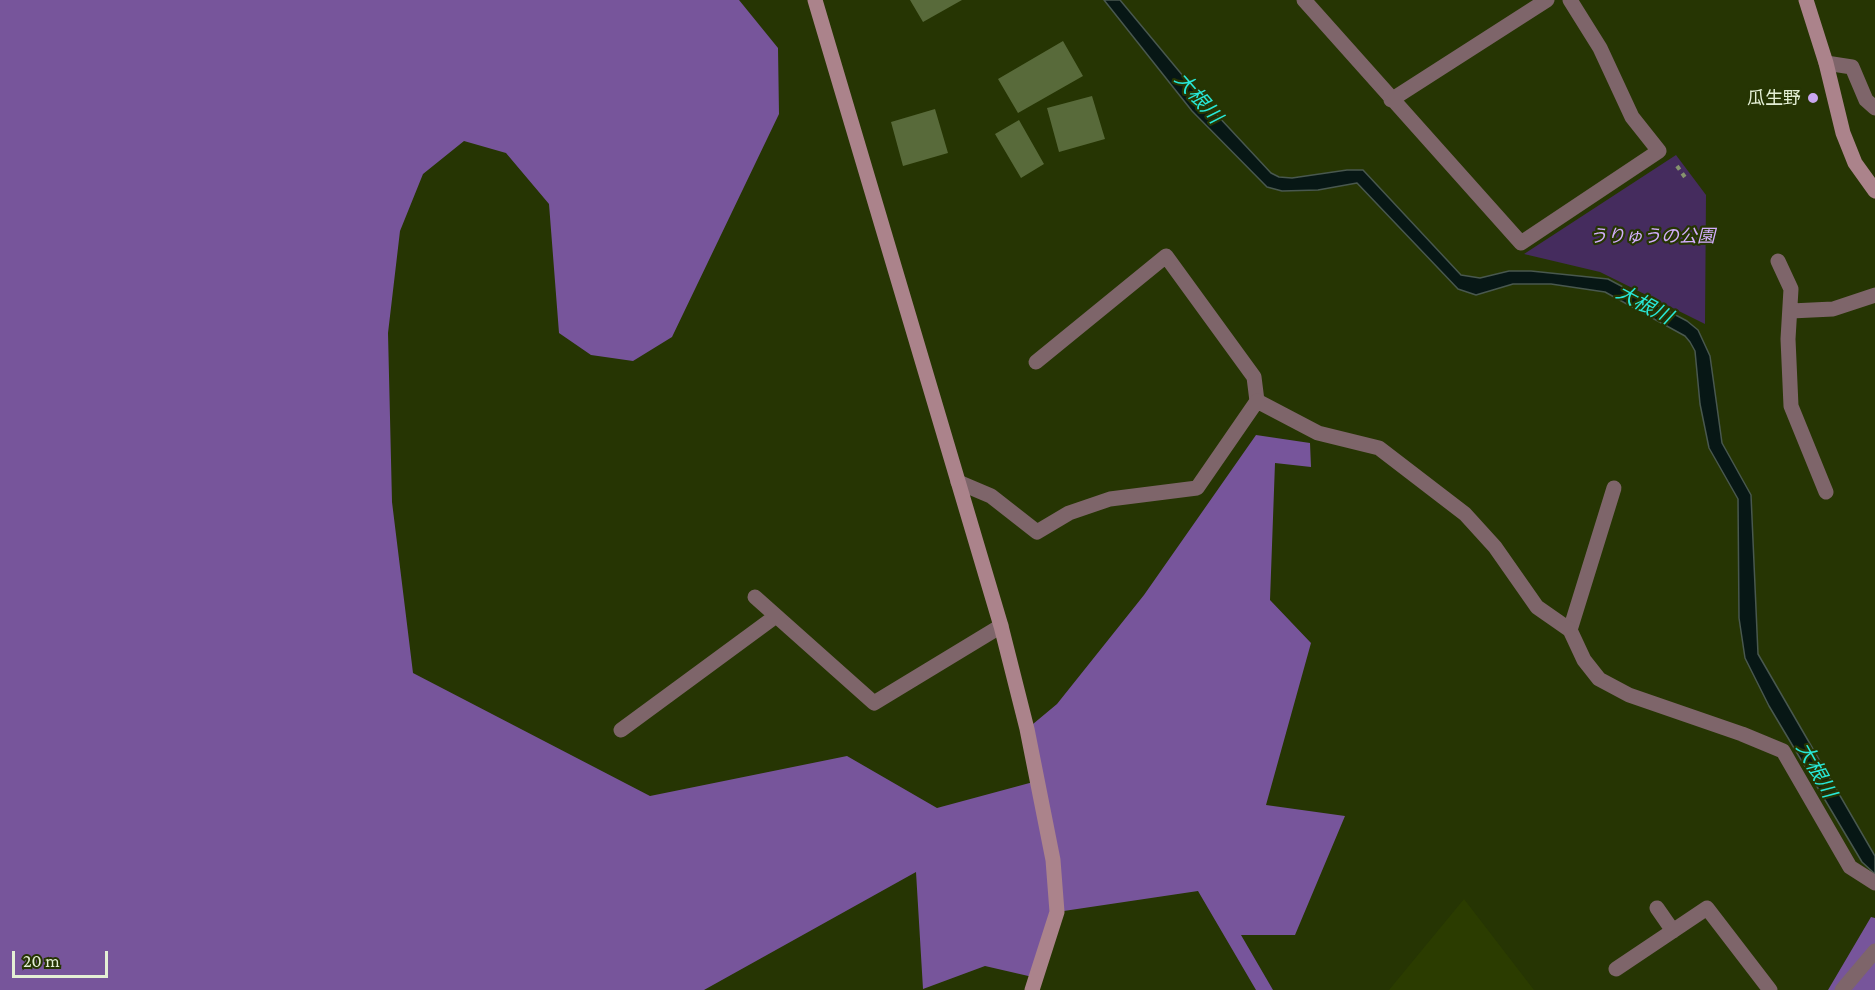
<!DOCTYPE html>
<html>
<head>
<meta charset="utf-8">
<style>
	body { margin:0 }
	#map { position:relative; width:1875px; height:990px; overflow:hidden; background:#263503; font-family:"Crimson Pro",serif }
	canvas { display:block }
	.scale { position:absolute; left:12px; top:951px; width:96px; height:27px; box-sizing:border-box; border:3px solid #e4efd5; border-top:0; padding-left:8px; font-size:18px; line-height:21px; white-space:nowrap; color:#e4efd5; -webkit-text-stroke:4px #263503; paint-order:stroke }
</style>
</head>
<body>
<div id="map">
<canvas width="1875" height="990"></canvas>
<div class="scale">20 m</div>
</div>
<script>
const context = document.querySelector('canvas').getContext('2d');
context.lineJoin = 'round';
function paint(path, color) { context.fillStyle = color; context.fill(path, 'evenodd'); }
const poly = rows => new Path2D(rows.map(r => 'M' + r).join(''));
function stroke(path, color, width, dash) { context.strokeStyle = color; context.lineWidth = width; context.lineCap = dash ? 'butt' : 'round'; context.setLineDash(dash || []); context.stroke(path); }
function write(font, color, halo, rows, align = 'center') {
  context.font = font + ' "Crimson Pro","Noto Sans JP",serif'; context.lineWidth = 4.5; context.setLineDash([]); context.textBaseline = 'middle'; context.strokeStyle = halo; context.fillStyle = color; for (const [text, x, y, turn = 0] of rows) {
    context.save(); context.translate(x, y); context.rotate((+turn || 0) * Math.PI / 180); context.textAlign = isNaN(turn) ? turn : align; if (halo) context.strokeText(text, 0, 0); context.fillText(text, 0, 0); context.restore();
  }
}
const built = poly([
	[1464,899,1534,990,1389,990]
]);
const green = poly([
	[1676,155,1706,195,1705,324,1600,272,1524,254]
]);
const forest = poly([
	[0,0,739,0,778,48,779,114,672,337,633,361,591,355,559,333,549,204,506,153,464,141,423,174,400,231,388,333,392,502,413,673,650,796,847,756,937,808,1037,781,1027,729,1057,704,1144,595,1256,435,1310,443,1311,467,1275,463,1270,600,1311,643,1266,805,1345,816,1295,935,1241,935,1273,990,1256,990,1198,891,1057,912,1037,978,985,966,923,989,916,872,704,990,0,990],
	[1871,917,1875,918,1875,990,1828,990]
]);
const water = poly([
	[1104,0,1120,0,1203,100,1271,173,1279,177,1292,178,1347,170,1363,170,1461,275,1480,278,1509,271,1531,271,1608,279,1687,321,1698,330,1710,356,1722,443,1751,495,1758,654,1875,856,1875,874,1862,862,1769,706,1745,658,1739,618,1738,499,1709,448,1700,404,1695,351,1690,342,1685,336,1605,292,1551,284,1513,284,1476,295,1458,289,1357,183,1318,190,1282,191,1267,187,1192,111,1104,0]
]);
const building = poly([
	[910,0,962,0,923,22],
	[1063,41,1083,76,1018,113,998,79],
	[1092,96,1105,139,1059,152,1047,108],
	[935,109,948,153,903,166,891,122],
	[1019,120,1044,164,1021,178,995,134]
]);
const path = poly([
	[1677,166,1687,180]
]);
const lane = poly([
	[1036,362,1166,256,1254,377,1257,401],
	[1570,630,1614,488]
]);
const street = poly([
	[1304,0,1521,243,1659,151,1632,117,1600,48,1570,0],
	[1826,63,1852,67,1866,100,1875,108],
	[1391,100,1547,0],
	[1778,261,1791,289,1788,339,1791,406,1826,492],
	[1791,311,1833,309,1875,295],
	[958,482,991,496,1037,532,1069,513,1110,499,1197,488,1257,401,1318,433,1379,448,1465,514,1495,547,1537,607,1570,630,1584,660,1599,679,1629,695,1742,734,1783,751,1850,867,1875,883],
	[755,597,874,703,1001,626],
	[621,730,776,616],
	[1657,908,1673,931],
	[1616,969,1707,908,1770,990],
	[1842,990,1875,951]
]);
const secondary = poly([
	[815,0,1001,626,1027,729,1053,860,1057,912,1032,990],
	[1806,0,1826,63,1843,133,1855,163,1875,191]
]);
const markers = [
	[1813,98,6,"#c8a6ef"]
];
const poiNames = [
	["瓜生野",1801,98]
];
const parkNames = [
	["うりゅうの公園",1652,236]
];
const waterNames = [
	["大根川",1198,98,49],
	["大根川",1644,305,28],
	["大根川",1816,770,61]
];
paint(built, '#2b3c00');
paint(green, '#452c5e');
paint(forest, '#77559b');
paint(water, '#071715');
stroke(water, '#49584f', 1.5);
paint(building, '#586a3a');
stroke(path, '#86936e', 4, [4.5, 4.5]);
stroke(lane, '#7e656a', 15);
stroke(street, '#7e656a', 15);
stroke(secondary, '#ab838b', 15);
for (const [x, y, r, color] of markers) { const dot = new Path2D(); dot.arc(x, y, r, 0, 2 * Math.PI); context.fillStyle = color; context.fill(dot); stroke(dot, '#263503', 2); }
write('18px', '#e4efd5', '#263503', poiNames, 'right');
write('italic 18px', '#d2aefc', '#263503', parkNames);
write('italic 20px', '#28e8d8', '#263503', waterNames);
</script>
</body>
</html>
